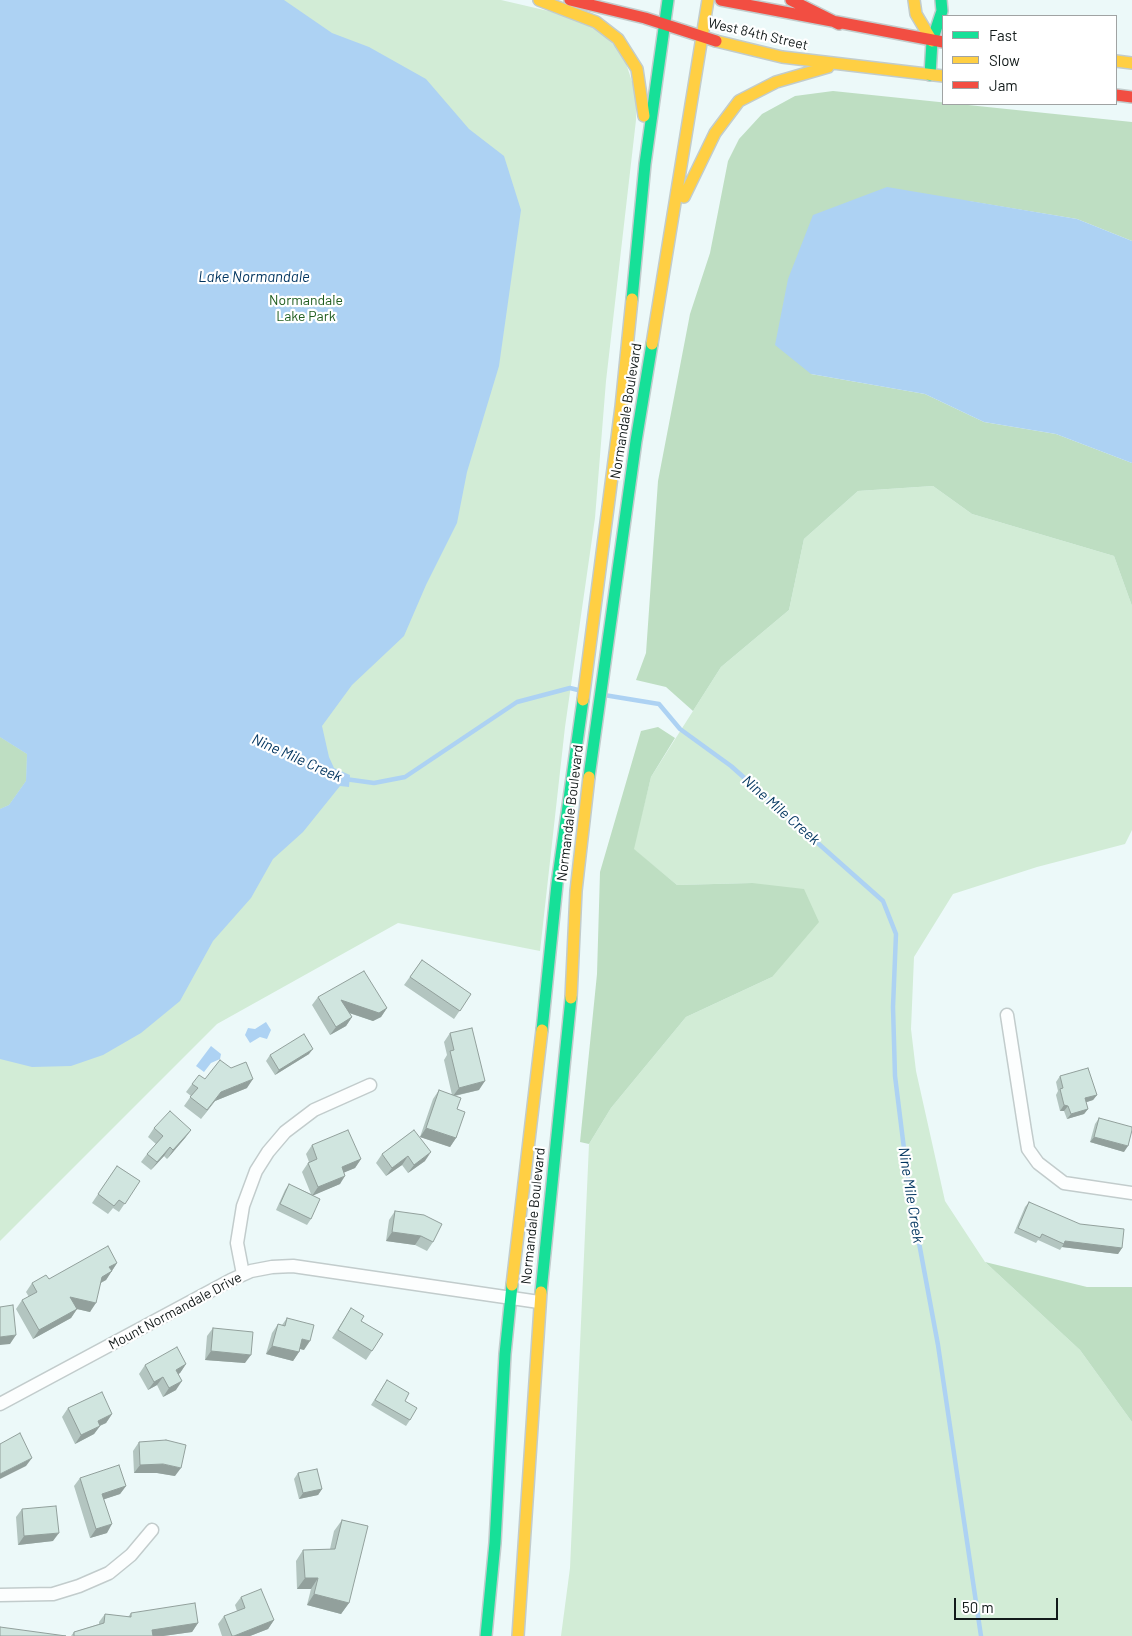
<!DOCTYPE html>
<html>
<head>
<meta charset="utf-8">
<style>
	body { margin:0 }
	#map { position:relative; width:1132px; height:1636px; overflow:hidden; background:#ecf9f9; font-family:Barlow,sans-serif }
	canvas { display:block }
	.legend { position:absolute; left:942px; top:15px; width:175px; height:90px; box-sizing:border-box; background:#fff; border:1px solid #a0a3a3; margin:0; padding:6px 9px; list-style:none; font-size:15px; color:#121a1a }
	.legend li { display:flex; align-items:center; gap:10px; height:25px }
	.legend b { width:25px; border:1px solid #a0a3a3 }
	.scale { position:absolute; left:954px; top:1598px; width:104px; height:22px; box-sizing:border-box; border:2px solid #121a1a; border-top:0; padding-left:6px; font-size:15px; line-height:18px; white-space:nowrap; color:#121a1a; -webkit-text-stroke:4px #fff; paint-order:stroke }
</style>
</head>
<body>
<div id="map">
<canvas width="1132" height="1636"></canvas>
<ul class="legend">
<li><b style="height:6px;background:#16e098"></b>Fast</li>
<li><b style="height:6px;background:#ffcf43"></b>Slow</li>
<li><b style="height:6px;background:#f24e42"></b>Jam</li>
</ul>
<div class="scale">50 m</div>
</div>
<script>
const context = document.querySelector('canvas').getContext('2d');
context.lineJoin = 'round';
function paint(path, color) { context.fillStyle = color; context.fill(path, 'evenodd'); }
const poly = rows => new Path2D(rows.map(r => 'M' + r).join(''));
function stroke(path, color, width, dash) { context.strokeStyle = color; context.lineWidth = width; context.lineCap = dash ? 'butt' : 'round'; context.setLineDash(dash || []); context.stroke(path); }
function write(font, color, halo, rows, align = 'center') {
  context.font = font + ' Barlow,sans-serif'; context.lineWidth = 4.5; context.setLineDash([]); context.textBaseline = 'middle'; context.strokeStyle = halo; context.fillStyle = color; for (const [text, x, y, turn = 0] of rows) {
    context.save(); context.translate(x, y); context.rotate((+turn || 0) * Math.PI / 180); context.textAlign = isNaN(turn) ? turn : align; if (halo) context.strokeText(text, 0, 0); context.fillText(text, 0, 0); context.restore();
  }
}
const green = poly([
	[0,0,501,0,570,16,593,25,623,54,636,94,636,120,606,381,595,518,565,727,540,951,398,923,217,1024,0,1241],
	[933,486,972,514,1114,556,1132,606,1132,830,1125,844,1037,867,953,894,914,957,911,1029,916,1071,945,1201,985,1262,1080,1350,1132,1422,1132,1636,561,1636,570,1568,589,1144,611,1108,686,1017,772,977,752,883,677,885,633,849,651,777,721,667,789,610,804,539,858,491]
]);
const forest = poly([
	[833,91,1132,122,1132,241,1077,219,968,201,811,374,925,394,984,422,1056,434,1132,463,1132,606,1114,556,972,514,933,486,858,491,804,539,789,610,721,667,693,711,666,687,636,680,646,653,658,481,690,314,710,253,728,161,739,139,762,114,795,96],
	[658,727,675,738,651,777,634,849,677,885,752,883,804,889,819,922,772,977,686,1017,611,1108,589,1144,580,1142,597,974,600,872,641,731],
	[0,737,27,754,26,781,9,805,0,809],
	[985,1262,1087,1287,1132,1287,1132,1422,1080,1350]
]);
const water = poly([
	[0,0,284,0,332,33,369,47,426,79,469,129,504,156,521,210,499,366,467,472,457,523,426,585,404,636,352,685,322,726,329,757,334,768,350,775,349,787,340,786,303,832,273,859,251,898,213,941,180,1001,141,1033,103,1055,71,1066,32,1067,0,1059,0,809,9,805,26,781,27,754,0,737],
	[887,187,1077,219,1132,241,1132,463,1056,434,984,422,925,394,811,374,775,345,788,279,813,215],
	[266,1022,271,1030,267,1039,260,1037,250,1043,245,1035,248,1028,255,1029],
	[211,1046,221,1054,220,1059,211,1063,204,1072,196,1066]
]);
const stream = poly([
	[604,695,659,704,680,729,731,766,883,901,896,934,893,1007,895,1076,909,1189,938,1345,981,1636],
	[345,779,374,783,405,777,517,702,570,688,582,691]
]);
const street = poly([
	[1007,1015,1025,1131,1028,1149,1038,1163,1064,1183,1132,1193],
	[243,1274,237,1243,243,1206,256,1171,268,1152,285,1132,314,1110,370,1085],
	[0,1404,231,1280,251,1271,272,1267,293,1266,539,1302],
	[0,1595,53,1594,79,1586,109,1573,131,1555,152,1530]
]);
const fast = poly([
	[930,75,932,41,942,11,941,0],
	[632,299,645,164,668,0],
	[589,777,636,441,652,344],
	[542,1030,557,884,583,700],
	[541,1292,571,998],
	[486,1636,495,1543,505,1354,512,1285]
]);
const slow = poly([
	[539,0,596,22,618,39,637,69,644,116],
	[914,0,916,14,932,41],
	[716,41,782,57,943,76],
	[1116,61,1132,63],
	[684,197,715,133,739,101,776,82,828,67],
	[652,344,708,0],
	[583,700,621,407,632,299],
	[571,998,576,891,589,777],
	[512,1285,542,1030],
	[518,1636,541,1292]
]);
const jam = poly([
	[570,0,645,18,716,41],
	[721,0,943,42],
	[791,0,839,24],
	[1116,95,1132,97]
]);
const wall = poly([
	[422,960,471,994,454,1019,404,985],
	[318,997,387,1008,381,1017,373,1021,349,1013,352,1017,346,1026,330,1035,312,1005],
	[450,1033,479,1090,455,1096,457,1109,456,1138,450,1147,420,1137,433,1099,439,1090,452,1095,444,1060,447,1055,444,1042],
	[309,1054,275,1075,266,1061,270,1055],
	[1060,1076,1097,1095,1093,1100,1086,1102,1088,1109,1084,1114,1067,1119,1064,1111,1060,1111,1056,1095,1058,1091,1056,1082],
	[205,1079,247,1088,215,1101,201,1119,184,1106,191,1096,186,1092,192,1084],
	[1099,1118,1124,1152,1090,1142,1095,1124],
	[154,1128,191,1130,185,1138,167,1159,164,1156,151,1170,141,1162,147,1154,156,1144,148,1137],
	[414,1130,425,1161,408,1173,402,1165,386,1176,376,1163,382,1154],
	[312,1145,361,1159,355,1168,344,1172,340,1184,313,1195,311,1219,307,1225,276,1210,285,1190,289,1184,311,1194,302,1172,308,1163,309,1162,306,1154],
	[117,1166,140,1181,119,1212,113,1208,108,1214,92,1203],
	[1029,1202,1122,1248,1118,1254,1062,1247,1060,1250,1038,1240,1036,1243,1014,1233,1025,1207],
	[395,1211,433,1242,427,1251,415,1245,386,1241,389,1220],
	[117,1263,106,1280,101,1283,90,1312,77,1309,71,1318,33,1339,16,1309,22,1300,29,1297,26,1292,32,1283],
	[351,1308,361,1321,372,1351,366,1360,332,1338],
	[287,1318,304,1350,300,1349,299,1352,293,1361,266,1354,272,1333,278,1324,282,1325],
	[213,1328,245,1363,205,1360,207,1336],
	[186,1364,180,1373,178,1374,176,1390,163,1397,157,1385,148,1390,139,1374,145,1365],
	[387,1380,405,1401,410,1420,406,1426,371,1405],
	[68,1408,112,1414,106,1423,100,1426,94,1434,75,1444,62,1417],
	[139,1442,175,1476,157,1473,134,1473,133,1451],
	[298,1473,322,1489,318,1495,299,1499,294,1479],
	[80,1478,126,1486,120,1494,104,1499,107,1533,90,1538,74,1486],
	[22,1509,53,1541,18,1545,16,1517],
	[342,1520,349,1603,341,1614,307,1605,311,1589,297,1589,296,1561,303,1550,330,1549,334,1531],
	[241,1597,274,1620,268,1629,250,1636,222,1636,218,1624,224,1616,237,1611,235,1605],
	[131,1613,198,1623,192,1632,163,1636,71,1636,74,1632,99,1624,99,1622,105,1614,128,1617]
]);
const shadedWall = poly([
	[341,1000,387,1008,381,1017,373,1021,335,1008],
	[352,1017,346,1026,330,1035,336,1027],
	[313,1049,309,1054,275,1075,279,1070],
	[253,1079,247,1088,215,1101,201,1119,221,1092],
	[485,1081,479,1090,453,1096,459,1088],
	[1097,1095,1093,1100,1081,1104,1085,1098],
	[1064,1105,1068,1106,1064,1111,1060,1111],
	[1088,1109,1084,1114,1067,1119,1071,1114],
	[426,1128,456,1138,450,1147,420,1137],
	[191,1130,185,1138,167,1159,173,1150],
	[1094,1137,1128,1146,1124,1152,1090,1142],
	[170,1147,164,1156,151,1170,157,1162],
	[431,1152,425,1161,408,1173,414,1165],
	[408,1156,402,1165,386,1176,392,1168],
	[361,1159,355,1168,336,1176,342,1167],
	[345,1176,340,1184,312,1196,318,1187],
	[392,1232,421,1236,415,1245,386,1241],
	[1065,1241,1122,1248,1118,1254,1062,1247],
	[117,1263,106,1280,96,1285,109,1267],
	[70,1297,96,1303,90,1312,64,1306],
	[77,1309,71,1318,33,1339,39,1330],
	[16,1335,10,1344,0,1345,0,1337],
	[302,1339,310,1341,304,1350,297,1348],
	[272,1346,299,1352,293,1361,266,1354],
	[211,1351,251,1355,245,1363,205,1360],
	[186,1364,180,1373,170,1379,176,1370],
	[163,1377,157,1385,148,1390,154,1382],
	[182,1381,176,1390,163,1397,169,1388],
	[112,1414,106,1423,92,1429,98,1421],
	[100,1426,94,1434,75,1444,81,1435],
	[32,1458,26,1466,0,1479,0,1474],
	[163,1464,181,1468,175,1476,157,1473,134,1473,140,1465],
	[126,1486,120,1494,96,1502,102,1494],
	[322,1489,318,1495,299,1499,303,1493],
	[112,1524,107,1533,90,1538,96,1529],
	[59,1533,53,1541,18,1545,24,1536],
	[305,1578,318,1578,311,1589,297,1589],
	[314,1594,349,1603,341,1614,307,1605],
	[274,1620,268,1629,250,1636,234,1636],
	[198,1623,192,1632,163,1636,148,1636,152,1630]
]);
const building = poly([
	[422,960,471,994,460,1011,410,977,422,960],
	[364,971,387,1008,379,1013,341,1000,352,1017,336,1027,318,997,364,971],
	[472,1028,485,1081,459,1088,450,1051,454,1050,450,1033,472,1028],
	[304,1034,313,1049,279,1070,270,1055,304,1034],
	[220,1060,231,1068,246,1062,253,1079,221,1092,207,1110,190,1097,198,1088,192,1084,199,1075,205,1079,220,1060],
	[1088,1068,1097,1095,1085,1098,1088,1109,1071,1114,1068,1106,1064,1105,1060,1089,1063,1088,1060,1076,1088,1068],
	[439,1090,461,1098,457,1109,465,1112,456,1138,426,1128,439,1090],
	[170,1111,191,1130,173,1150,170,1147,157,1162,147,1154,163,1136,154,1128,170,1111],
	[1099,1118,1132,1127,1132,1130,1128,1146,1094,1137,1099,1118],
	[348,1130,361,1159,342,1167,345,1176,318,1187,308,1163,317,1159,312,1145,348,1130],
	[414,1130,431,1152,414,1165,408,1156,392,1168,382,1154,414,1130],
	[117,1166,140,1181,125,1204,119,1200,114,1206,98,1194,117,1166],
	[289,1184,320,1199,311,1219,280,1204,289,1184],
	[1029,1202,1080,1224,1124,1229,1122,1248,1065,1241,1064,1244,1042,1234,1040,1238,1018,1228,1029,1202],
	[395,1211,424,1215,442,1224,433,1242,421,1236,392,1232,395,1211],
	[108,1246,117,1263,109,1267,112,1271,102,1277,96,1303,70,1297,77,1309,39,1330,22,1300,37,1292,32,1283,46,1275,49,1279,108,1246],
	[13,1305,16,1335,0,1337,0,1307,13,1305],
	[351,1308,364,1316,361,1321,383,1334,372,1351,338,1330,351,1308],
	[287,1318,314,1325,310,1341,302,1339,299,1352,272,1346,278,1324,285,1326,287,1318],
	[213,1328,253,1332,251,1355,211,1351,213,1328],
	[177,1347,186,1364,176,1370,182,1381,169,1388,163,1377,154,1382,145,1365,177,1347],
	[387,1380,409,1393,405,1401,417,1408,410,1420,375,1400,387,1380],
	[102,1392,112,1414,98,1421,100,1426,81,1435,68,1408,102,1392],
	[20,1433,32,1458,0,1474,0,1444,20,1433],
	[166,1440,186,1445,181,1468,163,1464,140,1465,139,1442,166,1440],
	[119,1465,126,1486,102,1494,112,1524,96,1529,80,1478,119,1465],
	[317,1469,322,1489,303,1493,298,1473,317,1469],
	[56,1506,59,1533,24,1536,22,1509,56,1506],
	[342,1520,368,1526,349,1603,314,1594,318,1578,305,1578,303,1550,335,1549,342,1520],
	[261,1589,274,1620,234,1636,232,1636,224,1616,245,1608,241,1597,261,1589],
	[195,1603,198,1623,152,1630,153,1636,74,1636,74,1632,104,1623,105,1614,131,1617,131,1613,195,1603],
	[0,1627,66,1636,0,1636,0,1627]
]);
const streetNames = [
	["West 84th Street",758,34,13],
	["Normandale Boulevard",626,411,-81],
	["Normandale Boulevard",570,813,-83],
	["Normandale Boulevard",533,1216,-84],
	["Mount Normandale Drive",175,1311,-28]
];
const parkNames = [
	["Normandale",306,300],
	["Lake Park",306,316]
];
const waterNames = [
	["Lake Normandale",254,277],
	["Nine Mile Creek",297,758,24],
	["Nine Mile Creek",781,810,41],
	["Nine Mile Creek",911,1195,81]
];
paint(green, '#d2ecd6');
paint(forest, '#bedec2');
paint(water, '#add2f3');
stroke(stream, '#add2f3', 4.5);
stroke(street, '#c2cccc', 15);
stroke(fast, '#c2cccc', 14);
stroke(slow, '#c2cccc', 14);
stroke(jam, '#c2cccc', 14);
stroke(street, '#fcfefe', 12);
stroke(fast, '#16e098', 11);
stroke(slow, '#ffcf43', 11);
stroke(jam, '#f24e42', 11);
paint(wall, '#b3c5c0');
paint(shadedWall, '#92a09c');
paint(building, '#d0e5df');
stroke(building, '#92a09c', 1);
write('14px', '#121a1a', '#fff', streetNames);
write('14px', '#1f5c1d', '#fff', parkNames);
write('italic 15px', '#00345f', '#fff', waterNames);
</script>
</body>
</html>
